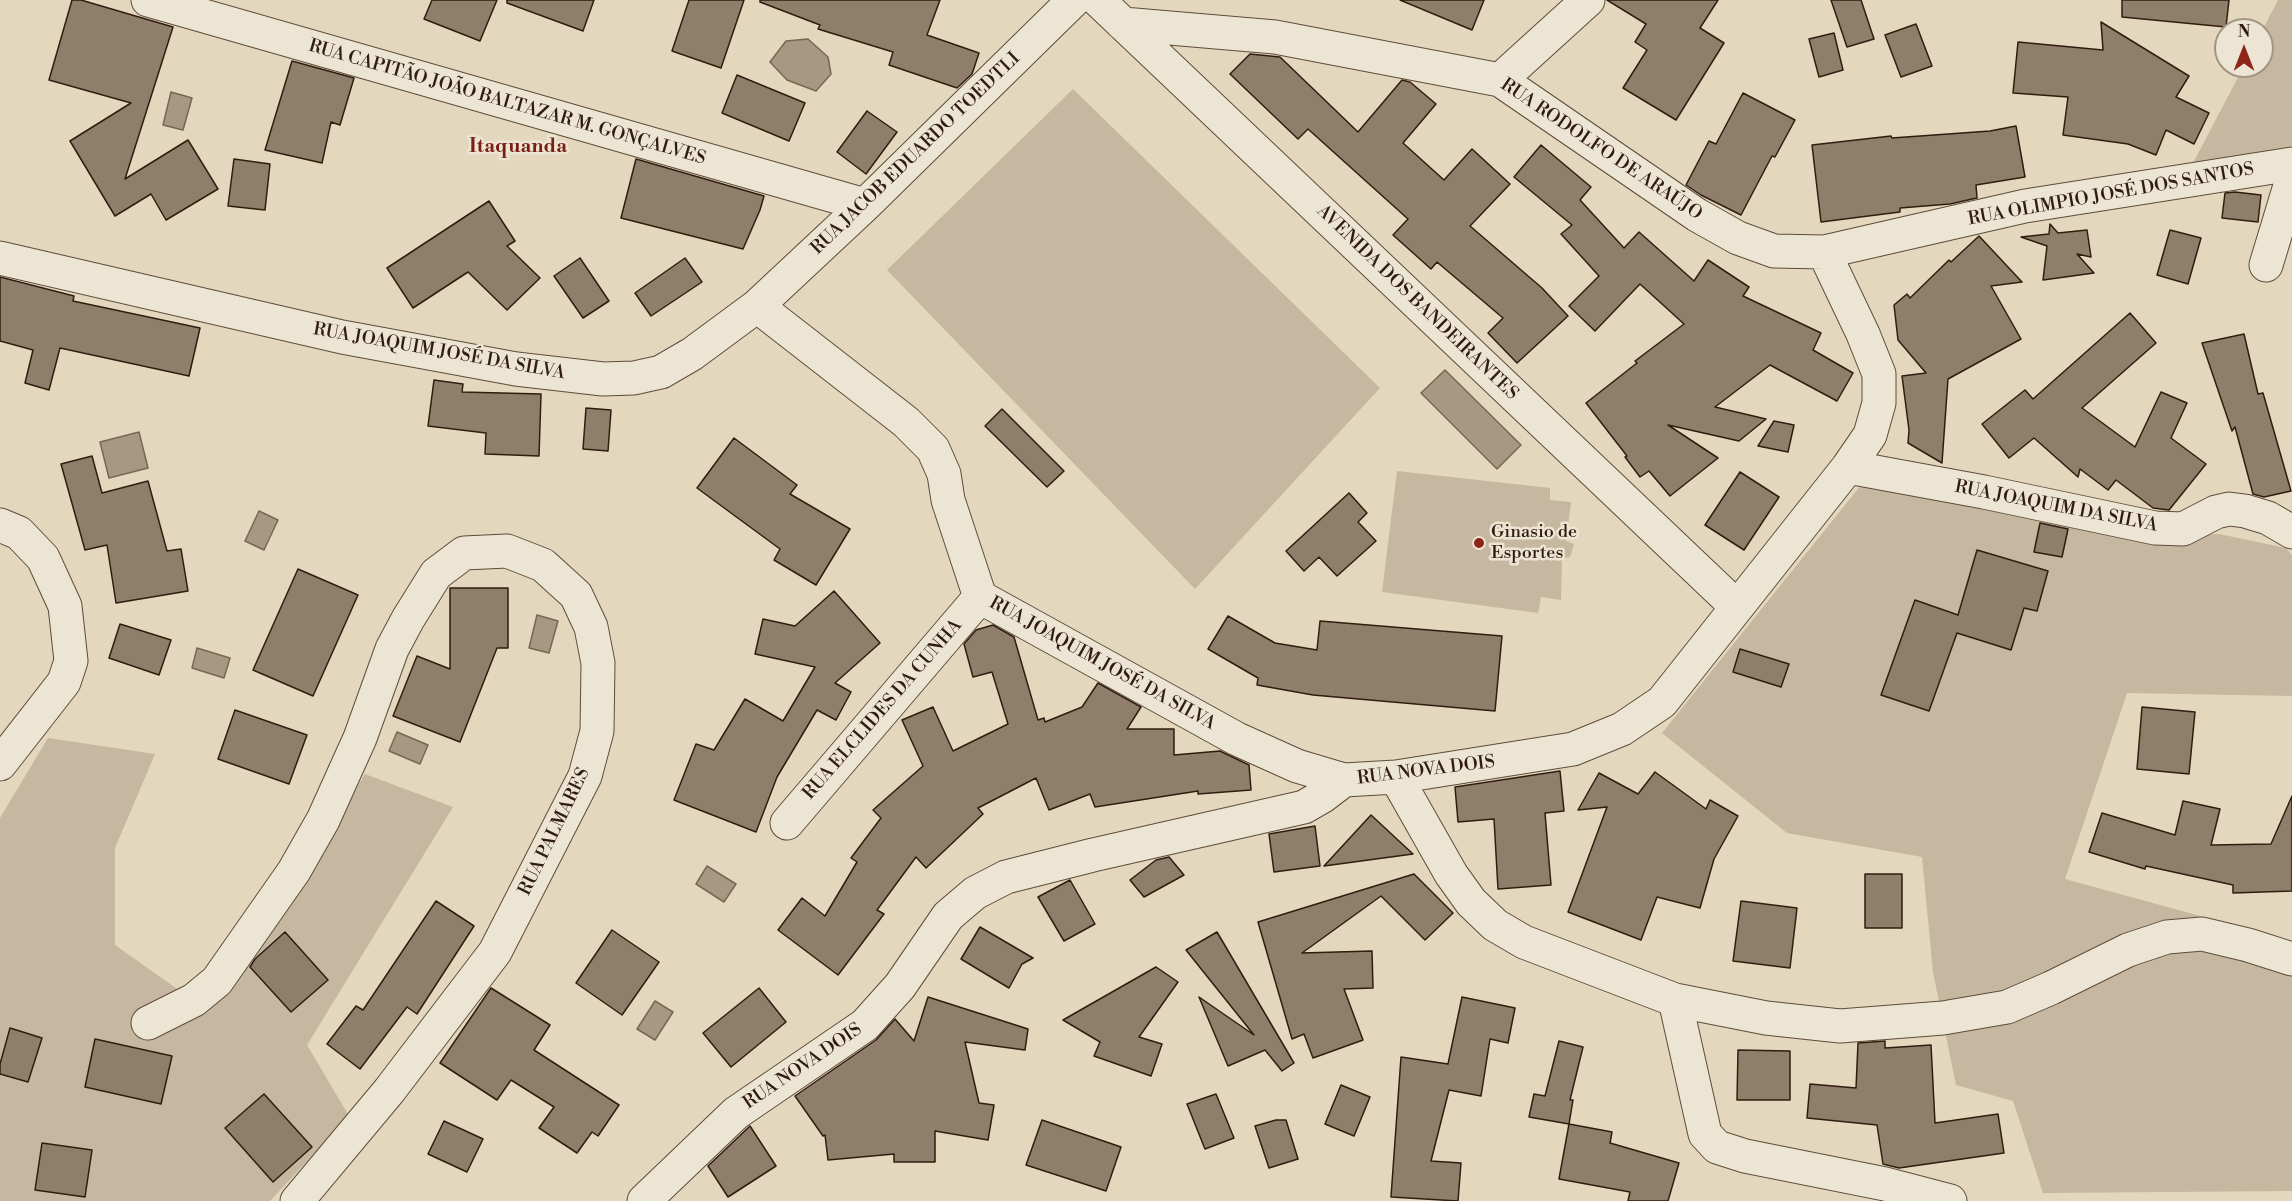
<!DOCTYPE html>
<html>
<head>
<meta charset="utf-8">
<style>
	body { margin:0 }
	#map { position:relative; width:2292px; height:1201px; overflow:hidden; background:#e3d7bd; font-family:"Libre Bodoni",serif }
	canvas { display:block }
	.north { position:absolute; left:2214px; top:18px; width:60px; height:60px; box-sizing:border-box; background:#ede5d4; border:2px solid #a29586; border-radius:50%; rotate:0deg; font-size:16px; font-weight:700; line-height:24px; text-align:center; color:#311d10 }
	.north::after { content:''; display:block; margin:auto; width:21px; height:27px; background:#8f2418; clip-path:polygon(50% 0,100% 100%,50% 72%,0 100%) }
</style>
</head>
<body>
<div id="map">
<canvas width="2292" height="1201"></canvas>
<div class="north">N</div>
</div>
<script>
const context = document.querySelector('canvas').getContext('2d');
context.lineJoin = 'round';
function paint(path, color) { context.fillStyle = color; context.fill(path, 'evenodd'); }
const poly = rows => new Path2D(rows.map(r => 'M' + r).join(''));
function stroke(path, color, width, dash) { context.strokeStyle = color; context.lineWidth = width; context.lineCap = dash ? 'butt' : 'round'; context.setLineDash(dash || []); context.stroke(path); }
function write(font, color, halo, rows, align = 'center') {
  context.font = font + ' "Libre Bodoni",serif'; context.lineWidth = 5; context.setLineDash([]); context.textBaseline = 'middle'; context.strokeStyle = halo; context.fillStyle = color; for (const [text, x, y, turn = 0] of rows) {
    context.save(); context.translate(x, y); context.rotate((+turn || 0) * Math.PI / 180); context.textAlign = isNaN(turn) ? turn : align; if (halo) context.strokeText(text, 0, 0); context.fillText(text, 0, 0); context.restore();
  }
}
const green = poly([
	[2278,0,2292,0,2292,148,2192,165,2244,66,2262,66,2262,31],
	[1073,89,1380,388,1195,589,887,270],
	[1397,471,1550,488,1550,500,1571,502,1566,541,1574,544,1570,557,1562,558,1561,600,1541,597,1538,613,1382,592],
	[1865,480,2153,539,2219,534,2286,548,2292,555,2292,696,2127,693,2065,879,2292,941,2292,1191,2043,1193,2013,1101,1956,1085,1933,972,1922,857,1787,833,1662,733],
	[48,738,155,754,115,848,115,945,207,1010,274,921,365,774,453,807,307,1045,349,1116,270,1201,0,1201,0,818]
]);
const water = poly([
	[808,39,828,57,831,74,816,91,787,80,770,62,786,41,808,39],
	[171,92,192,98,183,130,163,125,171,92],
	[1445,370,1521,445,1497,469,1421,393,1445,370],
	[139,432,148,468,109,478,100,442,139,432],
	[259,511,278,520,264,550,245,541,259,511],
	[537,615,558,621,549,653,529,648,537,615],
	[197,648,230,658,224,678,192,668,197,648],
	[397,732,428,745,420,764,389,751,397,732],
	[707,866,736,884,724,902,696,884,707,866],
	[655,1001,673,1012,655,1040,637,1029,655,1001]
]);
const building = poly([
	[72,0,81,0,173,27,125,179,188,140,218,189,166,220,151,194,115,216,70,141,131,103,49,80,72,0],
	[432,0,497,0,480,41,424,19,432,0],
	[507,0,594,0,583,31,507,3,507,0],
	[689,0,744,0,721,68,672,51,689,0],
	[760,0,940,0,927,35,979,53,972,74,957,88,889,65,893,52,818,29,820,25,760,2,760,0],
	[1400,0,1484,0,1472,30,1400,0],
	[1607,0,1718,0,1700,28,1724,43,1676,120,1623,88,1647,50,1635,42,1646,24,1607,0],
	[1831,0,1861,0,1874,39,1847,47,1831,0],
	[2122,0,2229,0,2226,27,2122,17,2122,0],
	[2101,22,2189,76,2176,97,2209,113,2194,144,2166,130,2156,155,2128,144,2063,135,2068,97,2013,93,2018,42,2103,50,2101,22],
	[1916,24,1932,66,1901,77,1885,35,1916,24],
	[1834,33,1843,70,1819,77,1809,39,1834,33],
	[1250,54,1280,57,1358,132,1402,80,1410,82,1436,104,1403,143,1444,180,1472,149,1510,184,1470,226,1542,288,1568,316,1517,363,1488,333,1503,318,1437,262,1431,269,1393,235,1408,219,1308,129,1298,139,1230,74,1250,54],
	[292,61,354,78,340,125,331,122,322,163,265,150,292,61],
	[737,75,805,103,789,141,722,113,737,75],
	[1743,93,1795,120,1775,157,1772,156,1741,215,1701,195,1686,185,1709,141,1716,144,1743,93],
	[867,111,897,132,866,174,837,152,867,111],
	[2016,126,2025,177,1976,185,1977,198,1950,204,1900,208,1900,212,1821,222,1812,145,1891,136,1892,138,1990,131,2016,126],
	[1541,145,1591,187,1580,200,1624,248,1639,232,1694,281,1708,260,1749,287,1743,296,1821,333,1813,350,1853,373,1837,401,1770,365,1715,407,1766,419,1739,441,1668,425,1718,458,1670,496,1649,471,1640,477,1625,457,1627,456,1586,403,1637,363,1635,361,1684,324,1640,284,1595,331,1569,306,1599,276,1561,234,1572,225,1514,177,1541,145],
	[234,159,270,164,265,210,228,206,234,159],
	[636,159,764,196,760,210,743,249,621,218,636,159],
	[2235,192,2261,195,2258,222,2222,218,2225,193,2235,192],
	[489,201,515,241,507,246,540,278,507,310,468,272,413,308,387,268,489,201],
	[2050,224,2058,233,2087,230,2091,257,2077,254,2094,273,2043,280,2047,246,2021,237,2049,234,2050,224],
	[2170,230,2201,238,2188,284,2157,275,2170,230],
	[1979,236,2022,282,1991,286,2021,339,1948,379,1942,463,1908,443,1909,430,1902,376,1926,373,1898,340,1894,305,1907,294,1910,298,1949,260,1951,262,1979,236],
	[580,258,609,301,583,318,554,276,580,258],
	[685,258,702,282,651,316,635,293,685,258],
	[0,277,74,296,73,301,200,328,189,376,60,348,49,390,25,383,33,350,0,341,0,277],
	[2130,313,2156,343,2082,408,2135,447,2161,392,2187,403,2171,438,2206,464,2169,510,2153,508,2116,480,2108,490,2080,469,2078,477,2034,438,2009,458,1982,424,2025,390,2033,399,2130,313],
	[2244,334,2258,394,2263,393,2291,491,2264,497,2253,494,2235,427,2232,431,2202,343,2244,334],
	[434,380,463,384,462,392,541,394,539,456,485,454,486,433,428,426,434,380],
	[586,408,611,410,608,451,583,449,586,408],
	[1002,409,1064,471,1047,487,985,426,1002,409],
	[1774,421,1794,425,1788,452,1758,446,1774,421],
	[734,438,797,485,790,494,850,529,816,585,774,560,780,549,697,488,734,438],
	[92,456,102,493,148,481,167,551,181,549,188,591,116,603,107,545,85,550,61,464,92,456],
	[1740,472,1779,497,1744,550,1705,525,1740,472],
	[1349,493,1367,513,1358,522,1376,541,1337,576,1319,557,1304,571,1286,551,1349,493],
	[2040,523,2068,529,2062,557,2034,552,2040,523],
	[1977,550,2048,571,2037,611,2024,608,2011,650,1957,633,1929,711,1881,695,1915,600,1958,615,1977,550],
	[298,569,358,595,313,696,253,670,298,569],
	[450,588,508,588,508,648,497,648,460,742,393,716,417,656,450,669,450,588],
	[834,591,880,643,835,683,851,692,836,720,817,710,777,777,756,832,674,800,696,744,714,750,745,699,783,721,815,667,755,654,763,619,795,626,834,591],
	[1228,616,1275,643,1317,650,1320,621,1502,636,1495,711,1313,695,1257,685,1258,678,1208,649,1228,616],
	[120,624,171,640,159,675,109,658,120,624],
	[993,625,1014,637,1038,720,1044,718,1045,722,1082,707,1098,683,1141,707,1127,729,1174,729,1174,755,1220,751,1249,765,1251,790,1198,794,1198,791,1095,807,1090,794,1049,810,1036,778,978,808,983,814,926,868,916,857,877,910,884,914,838,975,778,930,802,898,825,916,857,862,851,858,881,818,873,810,923,766,902,720,933,707,953,751,1008,724,992,672,973,677,964,644,976,630,993,625],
	[1740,649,1789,664,1781,687,1733,672,1740,649],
	[2142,707,2195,712,2189,774,2137,769,2142,707],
	[235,710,307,735,289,784,218,759,235,710],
	[1560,771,1564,811,1545,813,1551,885,1498,889,1494,819,1458,822,1455,787,1560,771],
	[1655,772,1706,809,1710,800,1738,816,1714,859,1700,908,1657,897,1641,940,1568,912,1607,807,1578,810,1599,773,1638,794,1655,772],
	[2292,796,2292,891,2233,893,2233,885,2146,866,2145,869,2089,852,2102,813,2175,835,2183,801,2220,809,2211,845,2271,844,2292,796],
	[1371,815,1413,854,1324,866,1371,815],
	[1315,826,1320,866,1274,872,1269,834,1315,826],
	[1169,857,1184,875,1144,897,1130,880,1156,860,1169,857],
	[1414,874,1453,913,1425,940,1381,896,1302,953,1372,951,1373,988,1344,989,1363,1040,1313,1058,1304,1034,1292,1039,1258,922,1414,874],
	[1865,874,1902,874,1902,928,1865,928,1865,874],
	[1070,880,1095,924,1064,941,1038,897,1070,880],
	[436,901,474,926,417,1014,407,1007,360,1069,327,1044,356,1006,363,1010,436,901],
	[1741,901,1797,908,1790,968,1733,961,1741,901],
	[980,927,1033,958,1022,964,1009,988,961,959,980,927],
	[612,930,659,962,622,1015,576,983,612,930],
	[285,932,328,980,291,1012,250,967,255,959,285,932],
	[1217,932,1294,1063,1282,1071,1265,1050,1228,1066,1199,997,1254,1035,1186,950,1217,932],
	[1156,967,1178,982,1139,1037,1162,1044,1151,1076,1094,1056,1100,1042,1063,1020,1156,967],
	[491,988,550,1025,534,1050,619,1105,598,1136,592,1132,577,1153,539,1128,554,1107,511,1080,497,1100,440,1063,491,988],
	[759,988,786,1022,731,1067,703,1033,759,988],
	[928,997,1028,1029,1025,1050,965,1042,979,1103,994,1105,988,1140,935,1131,935,1162,894,1162,894,1154,828,1160,825,1135,823,1136,795,1096,876,1040,895,1019,914,1041,928,997],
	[1462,997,1515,1008,1508,1043,1490,1039,1481,1096,1449,1090,1431,1161,1461,1163,1458,1201,1391,1197,1401,1057,1448,1064,1462,997],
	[10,1028,42,1038,28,1082,0,1074,0,1064,10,1028],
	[95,1039,172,1056,161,1104,85,1087,95,1039],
	[1559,1041,1583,1047,1570,1100,1573,1100,1569,1124,1529,1117,1534,1094,1545,1096,1559,1041],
	[1885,1041,1885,1048,1931,1045,1935,1123,1998,1114,2004,1153,1899,1168,1883,1164,1877,1125,1807,1118,1810,1084,1856,1088,1858,1043,1885,1041],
	[1738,1050,1790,1051,1790,1100,1737,1100,1738,1050],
	[1341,1085,1370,1097,1354,1136,1325,1124,1341,1085],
	[264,1094,312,1147,273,1182,225,1128,264,1094],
	[1216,1094,1234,1138,1205,1149,1187,1104,1216,1094],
	[1042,1120,1121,1147,1106,1191,1026,1165,1042,1120],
	[1276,1120,1286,1120,1298,1159,1269,1168,1255,1126,1276,1120],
	[444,1121,483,1139,467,1172,428,1154,444,1121],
	[1569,1124,1612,1132,1610,1143,1679,1163,1668,1201,1628,1201,1630,1192,1559,1179,1569,1124],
	[750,1126,776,1166,728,1197,708,1166,750,1126],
	[42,1143,92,1150,85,1197,35,1190,42,1143]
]);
const minor = poly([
	[148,0,865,205],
	[1098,0,1736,606],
	[1123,24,1275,37,1500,80,1697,215,1738,238,1774,251,1824,252,2025,206,2292,164],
	[1500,80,1588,0],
	[0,258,342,337,516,369,603,379,634,378,661,372,692,354,757,306,865,205,1074,0],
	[2266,265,2292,179],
	[757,306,906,422,933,449,944,474,948,500,980,597,1237,739,1297,766,1344,780],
	[1848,467,1984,492,2155,528,2183,529,2216,512,2229,509,2245,511,2268,518,2292,532],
	[0,525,19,533,43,558,65,606,71,661,64,682,0,764],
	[1396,777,1451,874,1471,902,1495,925,1524,942,1675,1000,1766,1018,1840,1026,1943,1018,2007,1007,2051,988,2128,950,2167,937,2202,934,2248,945,2292,959],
	[787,823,980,597],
	[1675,1000,1705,1134,1717,1147,1745,1156,1885,1184,1950,1201],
	[148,1023,194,1000,217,981,294,871,323,820,360,738,392,649,408,619,436,574,464,553,507,551,543,565,576,595,591,627,598,663,597,731,585,776,495,952,389,1091,297,1201],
	[644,1201,736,1113,865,1025,900,986,948,916,975,893,1006,877,1093,855,1304,807,1323,796,1344,780,1396,777,1573,749,1622,729,1662,702,1848,467,1870,435,1879,403,1879,374,1863,334,1824,252]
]);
const markers = [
	[1479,543,6,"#8f2418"]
];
const streetNames = [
	["RUA CAPITÃO JOÃO BALTAZAR M. GONÇALVES",507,103,16],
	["RUA RODOLFO DE ARAÚJO",1601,150,34],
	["RUA JACOB EDUARDO TOEDTLI",916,154,-44],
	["RUA OLIMPIO JOSÉ DOS SANTOS",2111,195,-10],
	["AVENIDA DOS BANDEIRANTES",1417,303,44],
	["RUA JOAQUIM JOSÉ DA SILVA",439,352,10],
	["RUA JOAQUIM DA SILVA",2056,507,11],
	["RUA JOAQUIM JOSÉ DA SILVA",1102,664,29],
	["RUA ELCLIDES DA CUNHA",883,710,-49],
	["RUA NOVA DOIS",1426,771,-7],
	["RUA PALMARES",555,832,-64],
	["RUA NOVA DOIS",803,1067,-34]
];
const poiNames = [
	["Ginasio de",1491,533],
	["Esportes",1491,554]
];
const neighbourhoodNames = [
	["Itaquanda",518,147]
];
paint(green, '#c5b7a0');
paint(water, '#a69882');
stroke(water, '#776754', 1.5);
paint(building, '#8e7e6a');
stroke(building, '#311d10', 1.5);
stroke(minor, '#5e4c3b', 35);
stroke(minor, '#ede5d4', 33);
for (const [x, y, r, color] of markers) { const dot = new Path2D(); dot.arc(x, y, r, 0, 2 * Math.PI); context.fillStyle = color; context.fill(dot); stroke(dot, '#ede5d4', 2); }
write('18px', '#311d10', '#ede5d4', streetNames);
write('18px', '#311d10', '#ede5d4', poiNames, 'left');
write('bold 20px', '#7a1f14', '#ede5d4', neighbourhoodNames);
</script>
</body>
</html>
